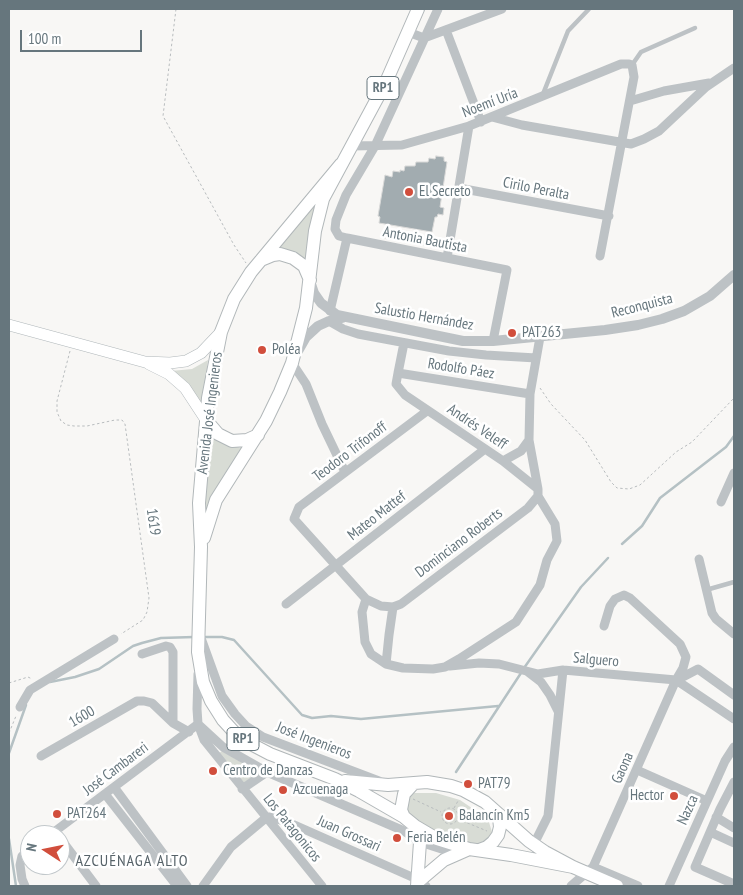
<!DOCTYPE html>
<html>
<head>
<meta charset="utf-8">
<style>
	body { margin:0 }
	#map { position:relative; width:743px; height:895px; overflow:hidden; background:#f8f7f5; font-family:"PT Sans Narrow",sans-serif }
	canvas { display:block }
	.frame { position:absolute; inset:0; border:10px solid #66767d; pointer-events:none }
	.north { position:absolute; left:20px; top:825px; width:50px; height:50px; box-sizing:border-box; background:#fff; border:1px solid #c2c8cb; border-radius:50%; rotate:281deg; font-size:14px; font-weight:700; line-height:20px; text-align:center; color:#66767d }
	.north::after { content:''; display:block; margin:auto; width:18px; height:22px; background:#d14e3c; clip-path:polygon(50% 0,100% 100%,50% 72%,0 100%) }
	.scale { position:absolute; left:20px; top:30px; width:122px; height:22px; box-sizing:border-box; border:2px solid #66767d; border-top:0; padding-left:6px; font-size:15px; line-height:18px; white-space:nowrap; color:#66767d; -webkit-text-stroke:4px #fff; paint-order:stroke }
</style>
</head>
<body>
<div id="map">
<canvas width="743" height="895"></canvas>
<div class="frame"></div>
<div class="north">N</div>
<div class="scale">100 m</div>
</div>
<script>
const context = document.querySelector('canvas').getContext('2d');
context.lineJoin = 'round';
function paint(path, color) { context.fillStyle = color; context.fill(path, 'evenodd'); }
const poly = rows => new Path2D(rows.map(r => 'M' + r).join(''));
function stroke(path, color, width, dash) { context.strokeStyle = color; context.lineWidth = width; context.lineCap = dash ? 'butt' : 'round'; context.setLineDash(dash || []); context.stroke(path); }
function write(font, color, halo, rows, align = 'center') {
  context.font = font + ' "PT Sans Narrow",sans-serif'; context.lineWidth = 5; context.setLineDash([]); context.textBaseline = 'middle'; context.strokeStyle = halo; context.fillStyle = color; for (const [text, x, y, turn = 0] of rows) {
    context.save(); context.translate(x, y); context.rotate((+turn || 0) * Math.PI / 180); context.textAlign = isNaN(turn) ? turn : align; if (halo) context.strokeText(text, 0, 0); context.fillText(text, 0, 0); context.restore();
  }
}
const green = poly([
	[322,192,308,263,271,254],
	[384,232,436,242,435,248,383,238],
	[208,360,203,409,171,371,192,369],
	[210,434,228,446,245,448,201,523],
	[222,751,258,772,258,774,245,782,242,782,219,753],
	[414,793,436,793,460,800,488,819,492,832,487,841,471,846,424,829,405,812,406,801]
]);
const stream = poly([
	[622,544,642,526,660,498,726,447,734,436],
	[202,637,222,637,234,640,302,715,312,718,331,716,361,719,498,706],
	[524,668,581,587,608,558],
	[50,682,75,677,99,669,133,646,142,643,161,638,194,637],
	[9,753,26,705],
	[456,772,521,673],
	[9,839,16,886]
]);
const building = poly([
	[436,156,444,157,444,161,447,162,440,207,444,208,443,215,438,214,437,217,435,217,432,232,379,223,380,217,378,216,385,175,392,177,393,171,400,172,400,170,404,171,405,166,415,166,416,162,428,162,429,158,435,159,436,156]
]);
const path = poly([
	[176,9,163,116,234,245,246,263],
	[70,351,57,401,57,412,61,421,67,425,74,426,87,426,115,420,122,420,125,424,149,598,147,612,143,620,121,634],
	[540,388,551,404,585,440,611,482,617,488,629,489,640,485,676,452,692,442,734,398],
	[9,683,28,677,32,679],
	[9,733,16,716],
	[413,799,441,812],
	'442 816a8 8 0 1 1 16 0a8 8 0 1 1-16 0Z',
	[454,808,458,801],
	[458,819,487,831]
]);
const service = poly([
	[632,65,641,52,695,28],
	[543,94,568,31,589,9],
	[706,590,734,582]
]);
const minor = poly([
	[438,9,375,146,346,195,336,220,335,229,339,236,347,238,507,270,493,341],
	[446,30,481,122],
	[408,32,424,38,502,9],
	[630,101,664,91,709,83],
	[492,117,522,125,631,144,644,139,659,131,706,87,734,68],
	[352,146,402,145,469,126,621,64,629,64,632,65,634,77,600,256],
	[459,188,609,216],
	[447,258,469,126],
	[330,311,347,238],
	[329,321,343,329,358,334,449,351,486,355,536,358],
	[292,363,306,384,322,424,345,472],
	[398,373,404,343],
	[530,394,398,373,396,384,405,395,503,461,538,489,538,496],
	[427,411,299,507,294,519,366,599,381,606,393,607,401,604,528,508,538,496],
	[529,440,538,489],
	[503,461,521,451,529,440,530,394,540,337],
	[721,502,734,473],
	[699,559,712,613,716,619,734,634],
	[366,599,362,612,365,642,371,654,386,664,403,668,433,669,445,667,459,659,516,622,540,585,547,560,557,541,555,524,538,496],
	[286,604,485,449],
	[201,638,222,696,235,714,246,726,263,737,379,781],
	[142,654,166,646,170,647,173,652,173,723],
	[386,664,389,635,393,607],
	[450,666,479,663,499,664,538,674,563,670,676,680,734,719],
	[528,672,541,682,550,695,558,711],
	[198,674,197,709,198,724,204,740,322,886],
	[679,679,698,669,734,695],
	[20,707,30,690,114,639],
	[198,724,223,747,267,772,404,831,420,842,457,854],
	[41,756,137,701,144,701,152,703,173,723,189,732],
	[637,770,707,801],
	[734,782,720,809,695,867,734,884],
	[114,787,187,886],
	[242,789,267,772],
	[105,794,177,886],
	[267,817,271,817,290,823,412,877,426,886],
	[716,817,734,828],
	[710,832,734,843],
	[50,835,198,724],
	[60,838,96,886],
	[534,844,548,816,563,670],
	[593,867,638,886],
	[25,886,22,879,20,865,22,856,30,850],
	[203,886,231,847,267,817],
	[571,886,593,867,676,680,683,668,686,657,680,644,630,598,624,595,615,599,610,606,604,626],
	[669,886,725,761,734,747]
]);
const tertiary = poly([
	[310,281,314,293,321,303,337,315,463,341,493,341,605,330,638,325,662,319,684,311,710,296,734,275],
	[298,351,306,337,318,326,329,321,342,318]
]);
const secondary = poly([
	[9,325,145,362,170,363,186,361,201,353,221,332],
	[149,364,169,374,185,388,206,420]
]);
const primary = poly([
	[341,164,251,272,234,299,221,332,208,398,199,503,201,547,198,652,203,682,211,701,223,720,234,732,249,743,270,754,335,779,359,791,404,817,415,826,437,839,469,849,511,855,573,867],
	[261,260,273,255,280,254,293,258,304,266,310,280],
	[206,420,218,434,232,441,247,440,258,435],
	[204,538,216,500,266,421,280,392,292,363,306,308,315,231,323,199,386,82,418,9],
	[345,781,388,785,427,782,451,786,463,790,485,802,529,841,545,852,573,867,617,886],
	[404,817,401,810,404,794,414,783],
	[415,826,420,842,417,886],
	[479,850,487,847,493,842,498,835,500,827,499,818,496,812],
	[418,882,444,860,469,849]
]);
const markers = [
	[409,192,5,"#d14e3c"],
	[512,333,5,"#d14e3c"],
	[262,350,5,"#d14e3c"],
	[213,771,5,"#d14e3c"],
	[468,784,5,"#d14e3c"],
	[283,790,5,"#d14e3c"],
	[674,796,5,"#d14e3c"],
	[57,814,5,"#d14e3c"],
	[449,816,5,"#d14e3c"],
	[397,838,5,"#d14e3c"]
];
const shields = [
	[383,88,32],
	[243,739,32]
];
const shieldNames = [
	["RP1",383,88],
	["RP1",243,739]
];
const streetNames = [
	["Noemí Uría",490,103,-21],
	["Cirilo Peralta",536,189,11],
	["Antonia Bautista",425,240,11],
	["Reconquista",642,306,-14],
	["Salustio Hernández",424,317,10],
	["Rodolfo Páez",461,369,9],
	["Avenida José Ingenieros",210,413,-83],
	["Andrés Veleff",477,427,34],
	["Teodoro Trifonoff",350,452,-37],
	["Mateo Mattef",377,516,-38],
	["1619",153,522,82],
	["Dominciano Roberts",459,543,-37],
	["Salguero",596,660,5],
	["1600",82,717,-30],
	["José Ingenieros",314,741,21],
	["Gaona",623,768,-66],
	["José Cambareri",116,769,-37],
	["Nazca",688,810,-66],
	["Los Patagonicos",292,828,51],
	["Juan Grossari",349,834,24]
];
const poiNames = [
	["El Secreto",419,192],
	["PAT263",522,333],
	["Poléa",272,350],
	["Centro de Danzas",223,771],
	["PAT79",478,784],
	["Azcuenaga",293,790],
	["Hector",664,796,"right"],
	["PAT264",67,814],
	["Balancín Km5",459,816],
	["Feria Belén",407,838]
];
const neighbourhoodNames = [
	["AZCUÉNAGA ALTO",132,861]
];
paint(green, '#d8dcd5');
stroke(stream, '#b5c1c4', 2.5);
paint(building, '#a2acb0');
stroke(building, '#d9d9d8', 1);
stroke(secondary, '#b0b7ba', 12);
stroke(primary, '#b1b7b9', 14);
stroke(path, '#b8bcbe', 1, [2.5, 2.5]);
stroke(service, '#bdc2c5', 4.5);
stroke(minor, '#bdc2c5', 9);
stroke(tertiary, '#bdc2c5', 10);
stroke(secondary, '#fff', 11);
stroke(primary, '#fff', 12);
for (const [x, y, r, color] of markers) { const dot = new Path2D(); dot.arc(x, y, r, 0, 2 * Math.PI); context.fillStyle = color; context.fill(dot); stroke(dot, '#fff', 2); }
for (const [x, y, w] of shields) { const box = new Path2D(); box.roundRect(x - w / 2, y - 11.5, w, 23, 4); context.fillStyle = '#fff'; context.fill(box); stroke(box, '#66767d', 1); }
write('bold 14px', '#66767d', null, shieldNames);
write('15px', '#66767d', '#fff', streetNames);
write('15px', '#66767d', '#fff', poiNames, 'left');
context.letterSpacing = '1px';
write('16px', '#576369', '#fff', neighbourhoodNames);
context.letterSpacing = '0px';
</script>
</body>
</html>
